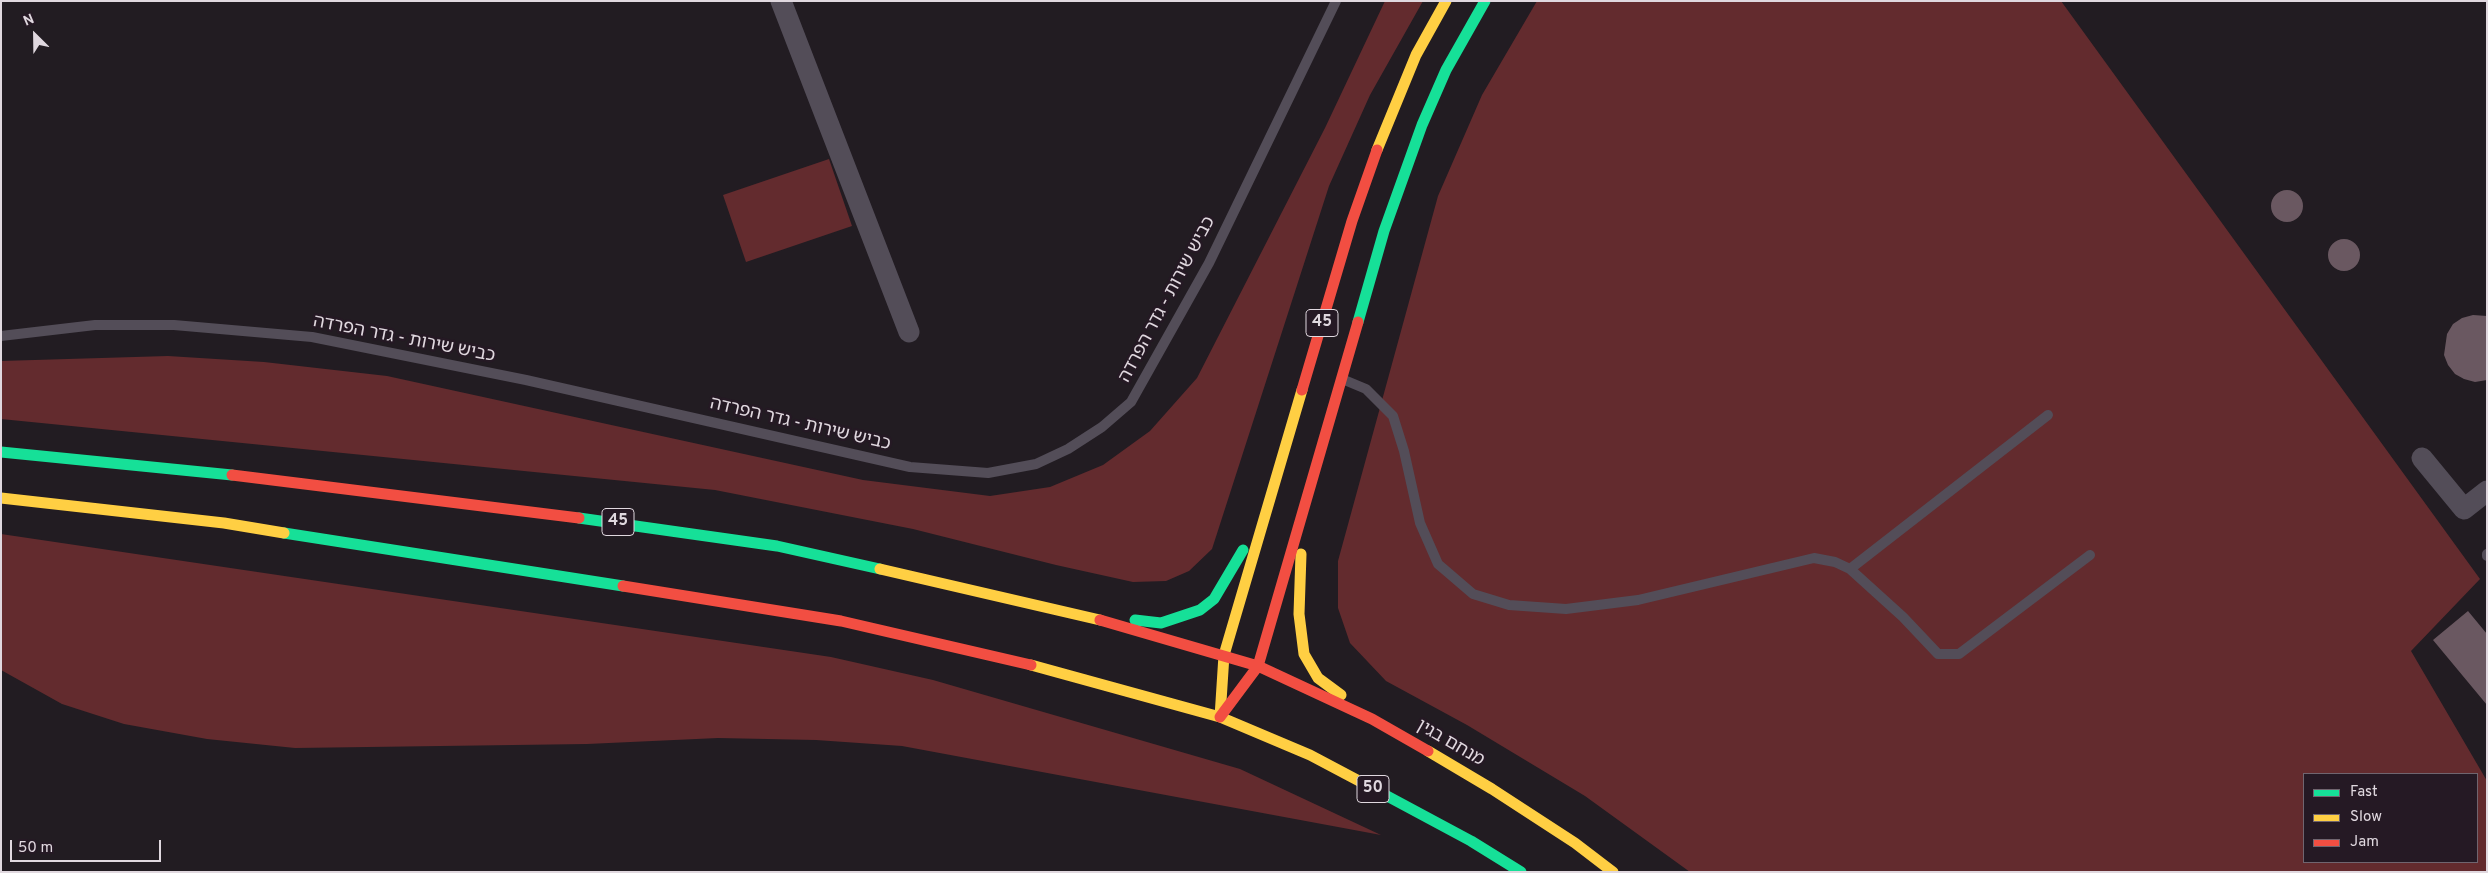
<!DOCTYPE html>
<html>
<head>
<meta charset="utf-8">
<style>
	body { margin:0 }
	#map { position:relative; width:2488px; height:873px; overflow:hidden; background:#221c22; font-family:Overpass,sans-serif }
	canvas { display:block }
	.frame { position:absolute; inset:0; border:2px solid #e0d8df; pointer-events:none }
	.legend { position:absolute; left:2303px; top:773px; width:175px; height:90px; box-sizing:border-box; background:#251924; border:1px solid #70656f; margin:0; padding:6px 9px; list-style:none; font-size:15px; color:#e0d8df }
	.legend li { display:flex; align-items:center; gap:10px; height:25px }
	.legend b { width:25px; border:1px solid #70656f }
	.north { position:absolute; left:10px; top:10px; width:50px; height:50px; -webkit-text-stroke:4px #251924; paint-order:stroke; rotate:337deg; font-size:14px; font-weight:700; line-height:20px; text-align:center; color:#e0d8df }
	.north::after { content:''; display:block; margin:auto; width:18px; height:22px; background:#e0d8df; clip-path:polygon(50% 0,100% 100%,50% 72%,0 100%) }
	.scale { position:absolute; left:10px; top:840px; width:151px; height:22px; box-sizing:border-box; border:2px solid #e0d8df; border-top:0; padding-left:6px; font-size:15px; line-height:18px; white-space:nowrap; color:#e0d8df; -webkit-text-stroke:4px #251924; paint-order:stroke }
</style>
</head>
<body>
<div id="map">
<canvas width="2488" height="873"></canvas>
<div class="frame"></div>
<ul class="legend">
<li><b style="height:6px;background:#16e098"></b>Fast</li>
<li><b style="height:6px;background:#ffcf43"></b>Slow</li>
<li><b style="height:6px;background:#f24e42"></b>Jam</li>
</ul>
<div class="north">N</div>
<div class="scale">50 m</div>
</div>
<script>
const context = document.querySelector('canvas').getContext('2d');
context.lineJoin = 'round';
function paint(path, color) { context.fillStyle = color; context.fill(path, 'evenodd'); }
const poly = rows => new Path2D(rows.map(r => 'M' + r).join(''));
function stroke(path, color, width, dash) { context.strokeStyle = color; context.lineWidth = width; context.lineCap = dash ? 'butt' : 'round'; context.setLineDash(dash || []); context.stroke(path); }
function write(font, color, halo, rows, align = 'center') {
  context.font = font + ' Overpass,"Noto Sans Hebrew",sans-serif'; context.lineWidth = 5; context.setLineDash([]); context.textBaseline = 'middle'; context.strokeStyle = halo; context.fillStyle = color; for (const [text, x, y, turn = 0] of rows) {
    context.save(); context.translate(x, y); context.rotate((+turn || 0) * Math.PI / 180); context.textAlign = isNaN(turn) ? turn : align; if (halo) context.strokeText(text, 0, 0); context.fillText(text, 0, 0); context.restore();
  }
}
const green = poly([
	[1385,1,1423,1,1370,95,1329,186,1212,549,1189,571,1166,581,1133,582,1056,565,913,529,715,490,1,419,1,361,168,356,264,362,387,376,863,480,990,496,1050,487,1103,465,1150,431,1197,378,1325,128],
	[1537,1,2061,1,2480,579,2411,651,2487,781,2487,872,1690,872,1585,796,1467,725,1386,681,1350,643,1338,608,1338,561,1438,196,1482,95],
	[2304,774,2477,774,2477,862,2304,862],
	[829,159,852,226,746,262,723,195],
	[1,534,831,657,933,680,1240,769,1381,835,902,746,816,740,718,738,587,744,295,748,207,739,124,724,62,704,1,670]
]);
const building = poly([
	'2271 206a16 16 0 1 1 32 0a16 16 0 1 1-32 0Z',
	'2328 255a16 16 0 1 1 32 0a16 16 0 1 1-32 0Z',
	[2473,315,2487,316,2487,380,2475,382,2464,379,2455,374,2448,365,2444,355,2447,334,2453,324,2462,318],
	[2468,611,2487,634,2487,705,2433,640]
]);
const lane = poly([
	[1,336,95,325,174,325,312,337,526,380,910,467,988,473,1036,464,1068,449,1102,427,1131,402,1209,263,1336,1],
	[1342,379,1366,389,1393,416,1404,451,1420,523,1438,564,1473,594,1509,605,1566,609,1638,600,1814,558,1835,562,1850,569,1903,617,1938,654,1959,654,2090,555],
	[2487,554,2487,556],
	[1850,569,2048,415]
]);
const street = poly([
	[781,1,909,332],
	[2422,458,2464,509,2487,491]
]);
const fast = poly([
	[1358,322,1384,231,1422,125,1446,70,1485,1],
	[1,452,232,475],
	[579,518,777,546,880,569],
	[284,533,623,586],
	[1135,620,1161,623,1200,610,1214,599,1243,550],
	[1361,782,1471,841,1521,872]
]);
const slow = poly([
	[1377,150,1416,55,1446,1],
	[1,498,224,523,284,533],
	[1301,554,1299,614,1304,654,1318,678,1341,695],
	[880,569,1100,620],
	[1031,665,1220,717,1310,755,1361,782],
	[1220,717,1224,655,1302,390],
	[1428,751,1492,789,1575,843,1613,872]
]);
const jam = poly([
	[1302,390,1352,221,1377,150],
	[232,475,579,518],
	[623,586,841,621,1031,665],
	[1100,620,1258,666,1372,719,1428,751],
	[1220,717,1258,666,1358,322]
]);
const shields = [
	[1322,323,32],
	[618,522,32],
	[1373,789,32]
];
const shieldNames = [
	["45",1322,323],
	["45",618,522],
	["50",1373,789]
];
const streetNames = [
	["כביש שירות - גדר הפרדה",1168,300,-62],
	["כביש שירות - גדר הפרדה",404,340,11],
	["כביש שירות - גדר הפרדה",800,425,13],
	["מנחם בגין",1450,744,30]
];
paint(green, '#632b2e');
paint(building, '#6a5861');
stroke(lane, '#534d58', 10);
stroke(street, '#534d58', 21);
stroke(fast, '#16e098', 11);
stroke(slow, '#ffcf43', 11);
stroke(jam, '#f24e42', 11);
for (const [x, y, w] of shields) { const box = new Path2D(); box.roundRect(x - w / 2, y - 13.5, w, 27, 4); context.fillStyle = '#251924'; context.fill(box); stroke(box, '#e0d8df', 1); }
write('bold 16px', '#e0d8df', null, shieldNames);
write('18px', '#e0d8df', '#251924', streetNames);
</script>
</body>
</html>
